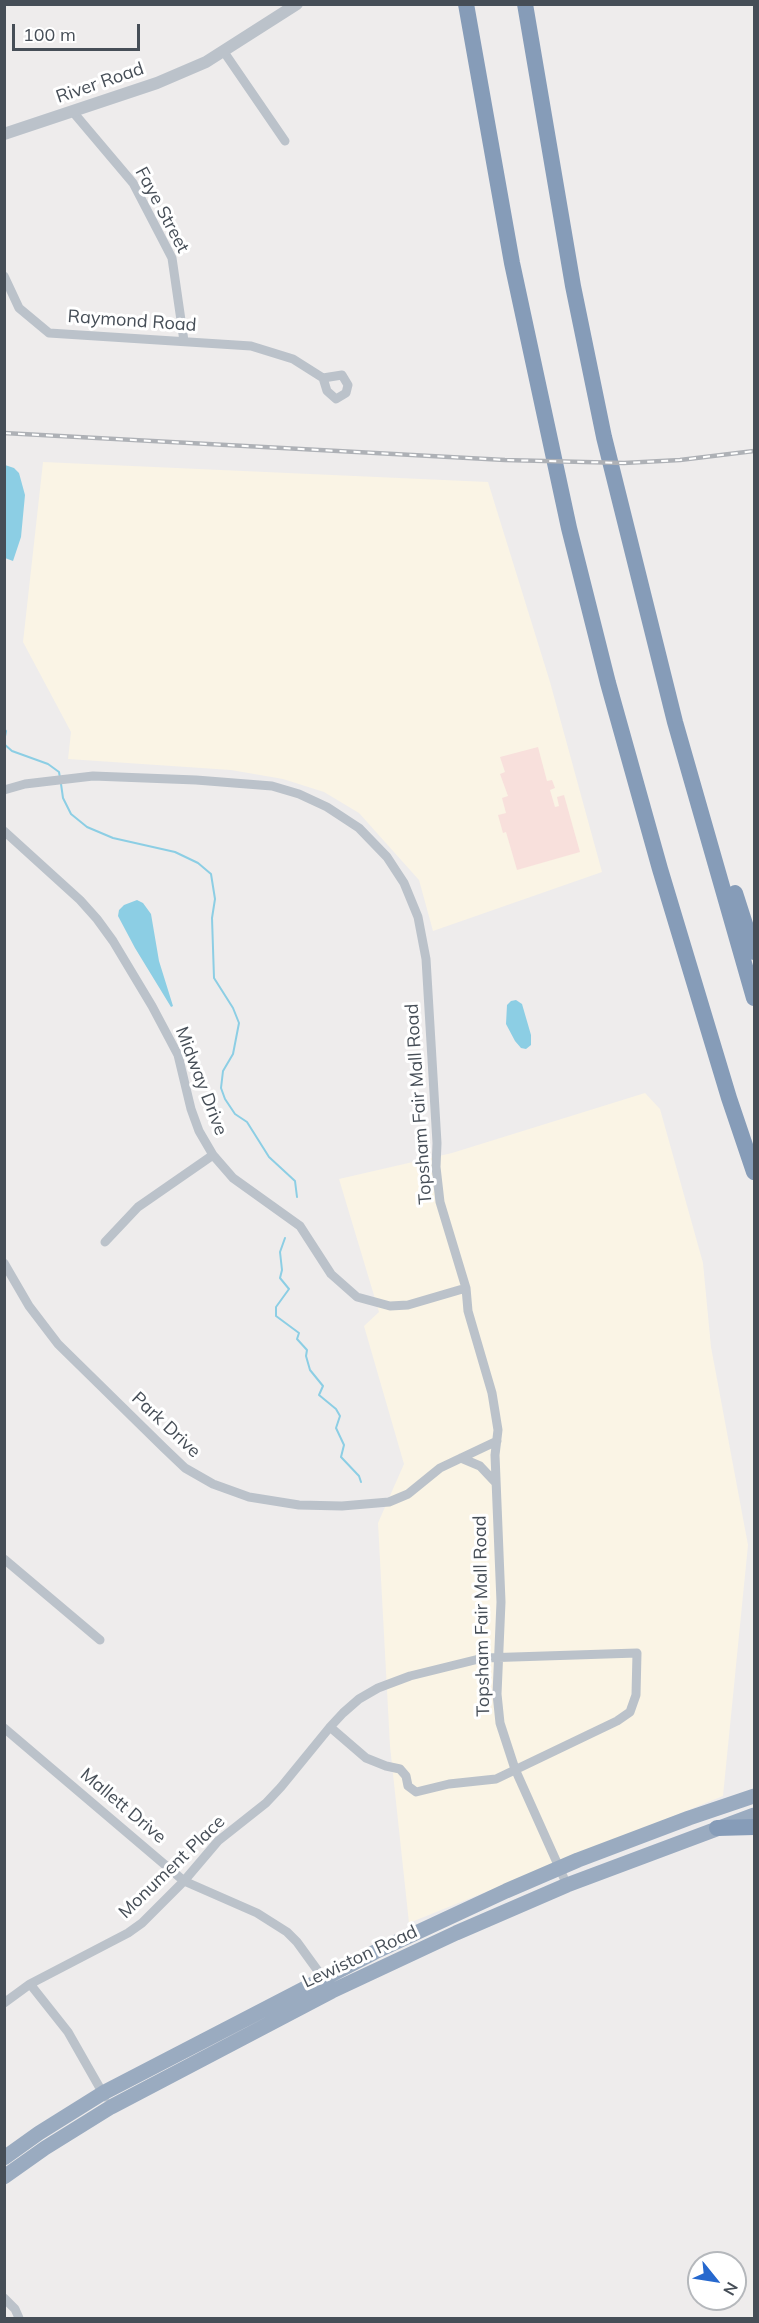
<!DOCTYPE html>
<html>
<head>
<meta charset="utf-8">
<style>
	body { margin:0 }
	#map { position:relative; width:759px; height:2323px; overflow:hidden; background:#eeecec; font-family:Mulish,sans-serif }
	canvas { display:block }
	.frame { position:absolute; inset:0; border:6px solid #464e57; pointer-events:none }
	.north { position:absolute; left:687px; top:2251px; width:60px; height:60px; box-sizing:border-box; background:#fff; border:2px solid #b5b8bc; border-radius:50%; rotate:120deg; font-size:16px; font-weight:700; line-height:24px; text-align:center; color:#464e57 }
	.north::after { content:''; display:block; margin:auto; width:21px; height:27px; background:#2668ce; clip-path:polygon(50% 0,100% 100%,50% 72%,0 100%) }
	.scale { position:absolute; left:12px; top:24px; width:128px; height:27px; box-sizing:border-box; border:3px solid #464e57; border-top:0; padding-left:8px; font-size:18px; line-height:21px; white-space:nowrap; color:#464e57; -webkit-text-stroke:4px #fff; paint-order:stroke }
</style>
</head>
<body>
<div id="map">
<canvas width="759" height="2323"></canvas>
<div class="frame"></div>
<div class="north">N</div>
<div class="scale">100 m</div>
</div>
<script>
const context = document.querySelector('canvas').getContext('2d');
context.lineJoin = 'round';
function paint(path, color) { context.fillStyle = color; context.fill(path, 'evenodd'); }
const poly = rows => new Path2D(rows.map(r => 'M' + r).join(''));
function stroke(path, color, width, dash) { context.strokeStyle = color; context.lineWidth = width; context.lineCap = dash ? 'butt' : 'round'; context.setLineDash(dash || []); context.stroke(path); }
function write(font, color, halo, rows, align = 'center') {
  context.font = font + ' Mulish,sans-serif'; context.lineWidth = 6; context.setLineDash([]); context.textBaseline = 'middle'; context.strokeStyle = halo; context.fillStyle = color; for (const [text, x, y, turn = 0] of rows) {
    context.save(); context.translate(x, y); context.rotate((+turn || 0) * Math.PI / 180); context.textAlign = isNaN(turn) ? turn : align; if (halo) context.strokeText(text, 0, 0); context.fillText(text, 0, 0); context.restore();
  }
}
const commercial = poly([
	[43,462,488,482,550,682,602,872,433,931,419,880,359,813,324,792,283,779,231,770,68,759,71,732,23,642],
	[645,1093,660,1109,703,1263,711,1347,748,1545,723,1796,409,1923,390,1746,378,1523,404,1464,364,1326,379,1312,339,1179,452,1153]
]);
const medical = poly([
	[538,747,547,781,552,780,555,788,550,790,555,807,559,806,557,797,564,795,580,852,517,870,506,832,503,833,498,815,506,813,502,798,508,796,500,774,505,772,500,757]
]);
const water = poly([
	[5,465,14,468,19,473,25,495,21,537,13,561,5,558],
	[137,900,143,903,151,914,159,961,173,1006,171,1007,135,948,118,916,119,910,124,905],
	[516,1000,522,1004,531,1035,531,1045,526,1049,521,1048,515,1041,506,1024,507,1005,511,1001]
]);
const stream = poly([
	[4,729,6,731,4,742],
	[4,744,12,751,48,764,59,772,60,778],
	[61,784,63,798,71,814,87,827,113,838,175,852,198,863,211,874,215,899,212,918,214,978,233,1008,239,1023,233,1054,223,1071,221,1088,225,1099,235,1114,247,1122,269,1157,295,1181,297,1197],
	[285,1238,280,1252,282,1270,280,1278,289,1289,276,1307,276,1316,299,1333,297,1339,307,1350,306,1356,310,1370,323,1386,319,1395,336,1409,340,1416,336,1428,344,1445,341,1457,359,1476,361,1482]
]);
const minor = poly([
	[224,52,285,141],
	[73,112,133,183,172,258,184,341],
	[4,276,19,308,49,333,251,346,293,359,323,378,342,375,348,385,346,393,336,399,327,391,323,378],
	[4,790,25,784,93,776,196,780,272,786,299,794,327,807,359,828,387,857,404,883,418,917,426,959,437,1143,436,1167,440,1202,466,1288,468,1311,492,1393,498,1430,495,1455,501,1602,497,1694,500,1723,515,1769,567,1885],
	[4,831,80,900,97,919,113,941,152,1006,178,1055,191,1109,199,1131,213,1155,233,1178,300,1226,331,1274,357,1297,390,1306,408,1305,466,1288],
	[105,1242,138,1207,213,1155],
	[4,1263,29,1306,58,1344,164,1448,185,1468,213,1484,249,1497,299,1505,342,1506,389,1502,408,1494,440,1468,497,1441],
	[461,1458,480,1466,495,1482],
	[4,1559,100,1640],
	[4,1728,184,1881,257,1913,287,1932,297,1942,326,1982],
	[30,1984,68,2032,105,2097],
	[4,2003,30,1984,128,1933,142,1923,184,1881,218,1841,266,1803,281,1787,330,1727,343,1713,359,1699,378,1688,410,1676,483,1658,637,1653,636,1695,630,1712,617,1721,496,1779,449,1784,416,1792,408,1786,406,1776,400,1769,386,1766,366,1758,330,1727],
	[4,2298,15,2309,19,2318]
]);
const tertiary = poly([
	[4,134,157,83,206,62,297,4]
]);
const trunk = poly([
	[4,2158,39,2133,103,2093,375,1952,506,1891,578,1860,689,1818,754,1796],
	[4,2177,45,2148,111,2107,332,1991,456,1933,567,1885,754,1815]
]);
const motorway = poly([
	[466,4,512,263,569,528,608,683,660,869,729,1098,754,1172],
	[525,4,573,286,604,437,675,722,754,998],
	[735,893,754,952],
	[717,1828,754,1827]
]);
const rail = poly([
	[4,433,505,460,624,463,680,460,754,451]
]);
const streetNames = [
	["River Road",100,83,-19],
	["Faye Street",162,210,62],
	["Raymond Road",132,321,4],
	["Midway Drive",201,1081,69],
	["Topsham Fair Mall Road",419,1104,-94],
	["Park Drive",166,1425,43],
	["Topsham Fair Mall Road",482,1616,-91],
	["Mallett Drive",123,1806,40],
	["Monument Place",172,1867,-44],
	["Lewiston Road",360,1957,-25]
];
paint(commercial, '#faf4e5');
paint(medical, '#f8e0dc');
paint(water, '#8ccee4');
stroke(stream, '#8ccee4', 2);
stroke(minor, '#bbc2ca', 9);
stroke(tertiary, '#bbc2ca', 12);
stroke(trunk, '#9aabc0', 15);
stroke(motorway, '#869cb8', 16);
stroke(rail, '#aeb1b6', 4.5);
stroke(rail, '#fff', 2, [7]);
write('18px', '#464e57', '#fff', streetNames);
</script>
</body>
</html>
